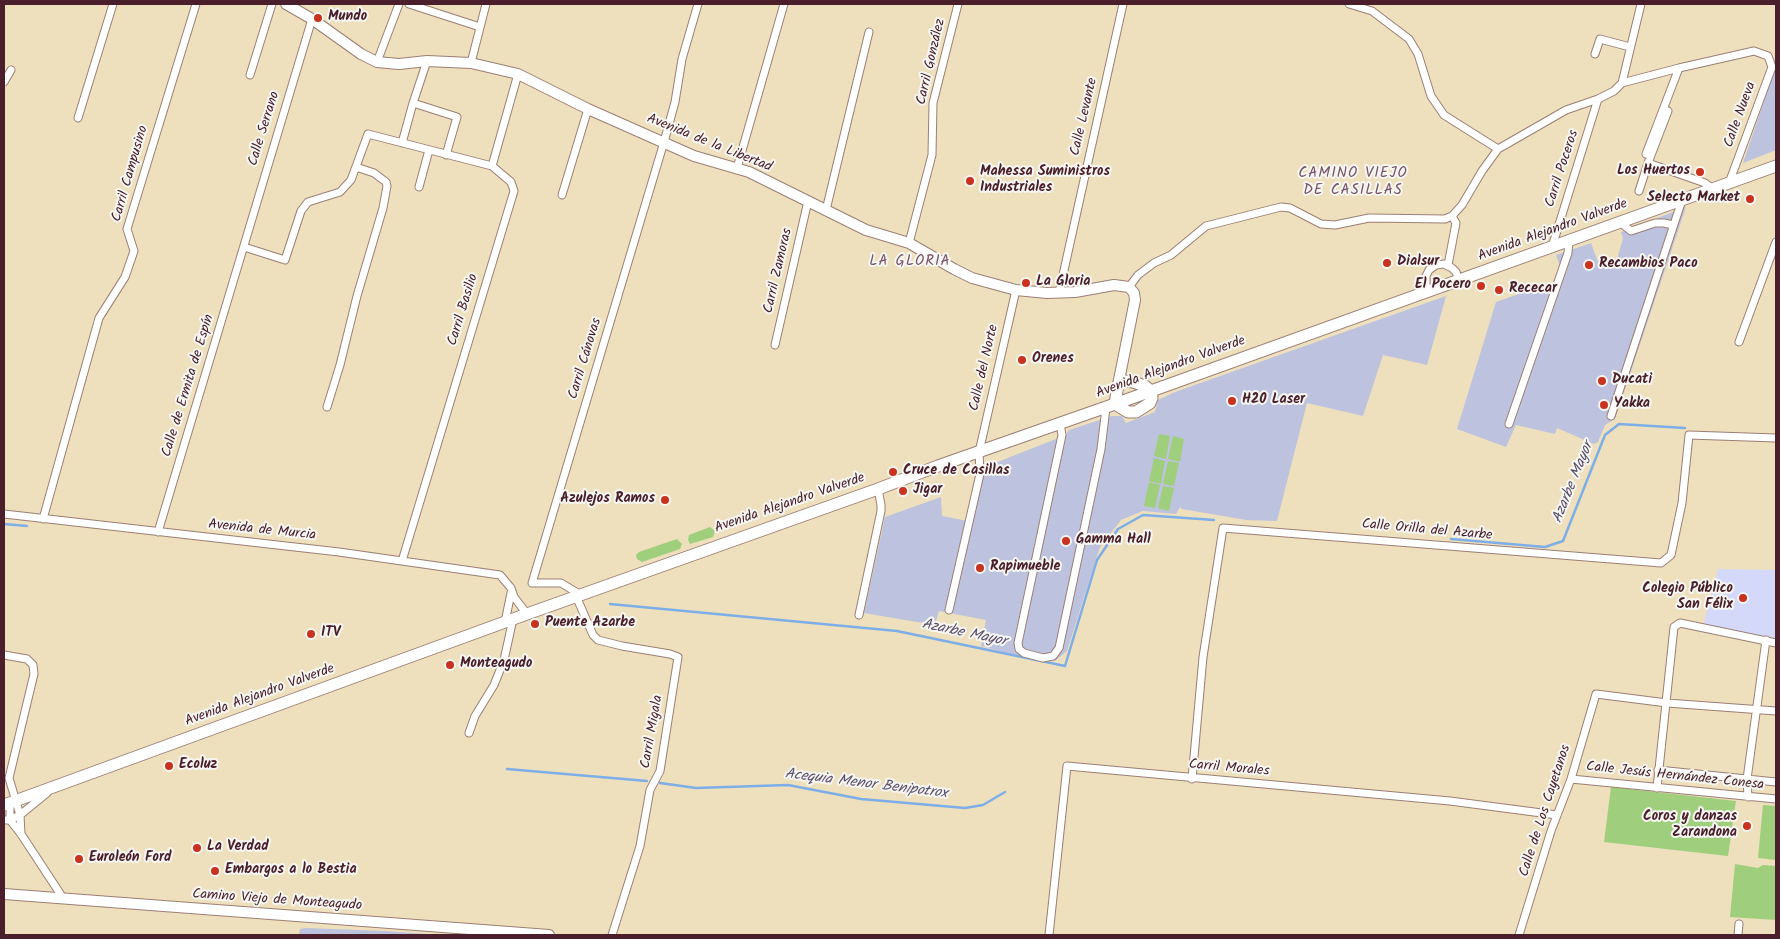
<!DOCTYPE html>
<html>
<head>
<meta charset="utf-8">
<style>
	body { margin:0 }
	#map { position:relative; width:1780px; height:939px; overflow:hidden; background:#eedfbd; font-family:Kalam,sans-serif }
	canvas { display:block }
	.frame { position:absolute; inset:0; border:5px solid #4a1f2b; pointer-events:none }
</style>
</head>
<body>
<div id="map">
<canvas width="1780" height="939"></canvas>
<div class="frame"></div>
</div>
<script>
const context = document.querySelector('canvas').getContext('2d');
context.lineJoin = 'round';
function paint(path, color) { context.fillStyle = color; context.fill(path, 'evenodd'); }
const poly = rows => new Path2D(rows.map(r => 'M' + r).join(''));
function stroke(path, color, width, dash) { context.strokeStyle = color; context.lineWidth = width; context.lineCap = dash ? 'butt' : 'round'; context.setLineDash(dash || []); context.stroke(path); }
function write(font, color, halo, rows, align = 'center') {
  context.font = font + ' Kalam,sans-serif'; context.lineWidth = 4; context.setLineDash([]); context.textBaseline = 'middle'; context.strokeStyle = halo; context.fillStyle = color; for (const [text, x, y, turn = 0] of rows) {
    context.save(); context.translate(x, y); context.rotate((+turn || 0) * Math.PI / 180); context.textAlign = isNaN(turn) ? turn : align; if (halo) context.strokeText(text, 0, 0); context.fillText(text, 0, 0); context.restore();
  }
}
const built = poly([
	[1718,569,1776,570,1776,640,1703,626]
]);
const industrial = poly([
	[1776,66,1776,150,1743,163],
	[1686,207,1615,419,1605,425,1598,442,1594,444,1557,428,1555,434,1516,425,1506,447,1457,429,1496,302,1547,284,1553,284,1560,266,1556,255,1591,243,1598,262,1612,258,1617,259,1622,242,1623,238,1621,232],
	[1446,296,1427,365,1383,355,1363,416,1307,403,1277,521,1246,520,1182,509,1180,507,1176,514,1143,511,1121,520,1100,547,1067,651,1055,661,1011,654,981,646,986,620,939,611,935,625,864,613,885,517,941,497,942,516,973,522,985,467,1066,435,1069,430,1112,416,1122,416,1126,423,1155,412,1158,400,1175,392],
	[305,928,385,931,440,935,299,935,300,929]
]);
const green = poly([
	[1159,434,1170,436,1166,459,1154,456],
	[1173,436,1184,439,1180,462,1168,459],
	[1154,458,1165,461,1161,484,1149,481],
	[1168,461,1179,463,1174,486,1163,484],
	[1149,482,1160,485,1155,508,1144,506],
	[1163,486,1174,488,1169,511,1158,508],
	[710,527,715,531,713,537,690,544,688,540,689,535],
	[677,539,682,544,680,549,642,562,637,559,636,555,639,552],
	[1611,787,1736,801,1728,856,1604,842],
	[1763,805,1776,806,1776,860,1758,858],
	[1735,864,1758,868,1763,865,1776,866,1776,920,1730,917]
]);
const stream = poly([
	[4,524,27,526],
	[1451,539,1545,547,1563,541,1605,435,1619,424,1685,428],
	[610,604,897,631,1065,666,1097,560,1118,529,1143,515,1214,520],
	[507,769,647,781],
	[660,783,696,788,788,785,861,799,965,808,983,805,1005,792]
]);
const street = poly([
	[409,4,480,27],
	[1349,4,1372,11,1409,39,1418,54,1431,96,1444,115,1498,149],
	[1595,54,1600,39,1630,47],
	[427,61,413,103,457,117,446,155],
	[377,62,399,4],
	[471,63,486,4],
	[250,75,272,4],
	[4,82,11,70],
	[1622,83,1641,4],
	[1668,111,1648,163,1705,183,1713,189],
	[78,118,113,4],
	[402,143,413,103],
	[1646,154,1679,68],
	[737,168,784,4],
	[419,187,429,150],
	[1639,191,1648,163],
	[562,195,588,109],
	[826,210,869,32],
	[1621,223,1631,231,1655,223,1664,223,1673,225],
	[909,243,932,155,933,103,958,4],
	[244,247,285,260,301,211,308,202,340,192,351,180,368,134,492,166],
	[1552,247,1598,99],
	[1448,265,1456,223,1452,216],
	[1129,287,1138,275,1154,263,1171,255,1206,226,1281,207,1290,208,1321,224,1335,225,1369,218,1445,219,1452,216,1462,205,1482,171,1498,149,1566,110,1598,99,1614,91,1622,83,1679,68,1754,51,1768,56,1772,67,1729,183],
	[1429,292,1426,285,1426,276,1429,270,1436,265,1444,264,1452,268,1456,272,1459,281],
	[1059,293,1123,4],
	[1739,342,1776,242],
	[775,345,808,201],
	[327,407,340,365,357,296,383,208,387,186,386,182,374,173,356,167],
	[1611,416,1682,200],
	[1060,424,1062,435,1018,643,1019,649,1024,653,1043,658,1053,656,1059,648,1101,449,1106,408],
	[1509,424,1568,253,1569,241],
	[4,514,339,552,500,575,511,588,514,597,527,614],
	[43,519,99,318,125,277,134,251,127,229,196,4],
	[158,532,312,19],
	[402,561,514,191,511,182,492,166,518,74],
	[581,595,561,583,532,583,664,142,675,102,682,59,698,4],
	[576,596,593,635,598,640,622,646,670,654,678,657,660,771,650,790,640,846,612,935],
	[949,610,980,474,979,452,1016,290],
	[859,615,881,511,881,505,878,489],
	[505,622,511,593],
	[4,655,27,659,33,665,34,674,9,778,20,815,10,820,10,803],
	[469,733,475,716,494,685,504,660,513,619],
	[1658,770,1776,782],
	[1192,779,1203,657,1223,528,1661,563,1671,555,1682,503,1689,435,1776,438],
	[1571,779,1776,799],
	[1657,788,1674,627,1680,623,1776,643],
	[1748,797,1747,779,1766,640],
	[4,820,10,820,21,834,63,898],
	[21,834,20,815,47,793],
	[1049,935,1067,766,1450,801,1557,815],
	[1519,935,1551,831,1571,779,1596,694,1667,703,1776,711],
	[1738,935,1739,924]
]);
const secondary = poly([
	[286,4,312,19,361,54,377,62,399,64,427,61,471,63,518,74,588,109,694,156,749,172,866,230,909,243,954,269,972,278,1016,290,1047,293,1075,292,1114,285,1129,287,1134,293,1135,300,1118,385],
	[4,894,549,935]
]);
const primary = poly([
	[1125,381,1133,382,1145,386,1151,391,1152,398,1150,403,1136,412,1128,412,1115,404,1118,385,1125,381],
	[4,805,527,614,878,489,938,466,1115,404,1776,166]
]);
const markers = [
	[318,18,5,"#c8321e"],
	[1700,172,5,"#c8321e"],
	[970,181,5,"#c8321e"],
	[1750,199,5,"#c8321e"],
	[1387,263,5,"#c8321e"],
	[1589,265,5,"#c8321e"],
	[1026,283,5,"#c8321e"],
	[1481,286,5,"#c8321e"],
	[1499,290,5,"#c8321e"],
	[1022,360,5,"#c8321e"],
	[1602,381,5,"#c8321e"],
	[1232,401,5,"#c8321e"],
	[1604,405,5,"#c8321e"],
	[893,472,5,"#c8321e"],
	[903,491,5,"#c8321e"],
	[665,500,5,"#c8321e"],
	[1066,541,5,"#c8321e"],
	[980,568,5,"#c8321e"],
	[1743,598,5,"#c8321e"],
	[535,624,5,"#c8321e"],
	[311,634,5,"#c8321e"],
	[450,665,5,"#c8321e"],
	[169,766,5,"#c8321e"],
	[1747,826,5,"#c8321e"],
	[197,848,5,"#c8321e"],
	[79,859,5,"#c8321e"],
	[215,871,5,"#c8321e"]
];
const poiNames = [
	["Mundo",328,18],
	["Los Huertos",1690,172,"right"],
	["Mahessa Suministros",980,173],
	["Industriales",980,189],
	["Selecto Market",1740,199,"right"],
	["Dialsur",1397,263],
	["Recambios Paco",1599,265],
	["La Gloria",1036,283],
	["El Pocero",1471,286,"right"],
	["Rececar",1509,290],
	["Orenes",1032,360],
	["Ducati",1612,381],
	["H20 Laser",1242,401],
	["Yakka",1614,405],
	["Cruce de Casillas",903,472],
	["Jigar",913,491],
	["Azulejos Ramos",655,500,"right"],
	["Gamma Hall",1076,541],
	["Rapimueble",990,568],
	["Colegio Público",1733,590,"right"],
	["San Félix",1733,606,"right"],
	["Puente Azarbe",545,624],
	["ITV",321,634],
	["Monteagudo",460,665],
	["Ecoluz",179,766],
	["Coros y danzas",1737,818,"right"],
	["Zarandona",1737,834,"right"],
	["La Verdad",207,848],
	["Euroleón Ford",89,859],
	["Embargos a lo Bestia",225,871]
];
const streetNames = [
	["Carril González",932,62,-77],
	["Calle Nueva",1741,115,-70],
	["Calle Levante",1085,117,-77],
	["Calle Serrano",265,129,-73],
	["Avenida de la Libertad",709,144,22],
	["Carril Poceros",1563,169,-72],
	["Carril Campusino",131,174,-74],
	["Avenida Alejandro Valverde",1553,231,-20],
	["Carril Zamoras",779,271,-77],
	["Carril Basilio",464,310,-73],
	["Carril Cánovas",586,359,-73],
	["Calle del Norte",985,368,-77],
	["Avenida Alejandro Valverde",1171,368,-20],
	["Calle de Ermita de Espín",189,386,-73],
	["Avenida Alejandro Valverde",790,504,-19],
	["Avenida de Murcia",262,531,6],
	["Calle Orilla del Azarbe",1427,531,5],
	["Avenida Alejandro Valverde",260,696,-20],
	["Carril Migala",653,732,-80],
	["Carril Morales",1229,769,5],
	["Calle Jesús Hernández Conesa",1675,777,6],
	["Calle de Los Cayetanos",1546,811,-72],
	["Camino Viejo de Monteagudo",277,901,4]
];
const neighbourhoodNames = [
	["CAMINO VIEJO",1353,174],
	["DE CASILLAS",1353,191],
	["LA GLORIA",910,262]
];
const waterNames = [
	["Azarbe Mayor",1574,483,-68],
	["Azarbe Mayor",964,634,12],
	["Acequia Menor Benipotrox",866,785,7]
];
paint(built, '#d4d8f9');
paint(industrial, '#bdc3de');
paint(green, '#9fce7c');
stroke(stream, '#7daee8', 2.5);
stroke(street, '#9c7f74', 9);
stroke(secondary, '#9c7f74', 12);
stroke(primary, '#9c7f74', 13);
stroke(street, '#fff', 7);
stroke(secondary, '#fff', 10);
stroke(primary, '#fff', 11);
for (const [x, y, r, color] of markers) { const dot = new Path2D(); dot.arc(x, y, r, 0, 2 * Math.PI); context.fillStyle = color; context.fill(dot); stroke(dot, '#f6f6f2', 2); }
write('bold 14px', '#4a1f2b', '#f6f6f2', poiNames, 'left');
write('14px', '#4a1f2b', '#f6f6f2', streetNames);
context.letterSpacing = '1px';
write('15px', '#795469', '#f6f6f2', neighbourhoodNames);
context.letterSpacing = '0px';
write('italic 15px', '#5c516d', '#f6f6f2', waterNames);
</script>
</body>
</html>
